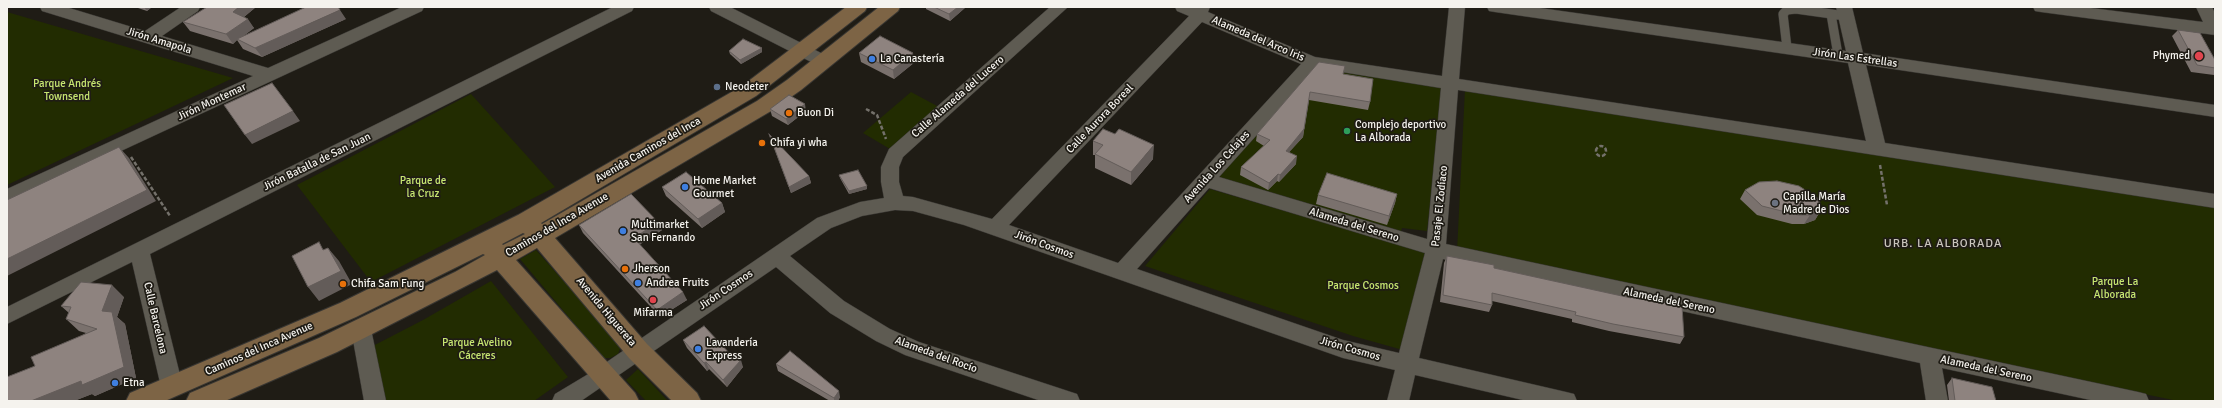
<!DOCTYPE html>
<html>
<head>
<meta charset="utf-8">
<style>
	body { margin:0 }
	#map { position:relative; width:2222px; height:408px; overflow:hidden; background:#1f1c15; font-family:Signika,sans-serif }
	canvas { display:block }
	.frame { position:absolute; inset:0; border:8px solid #f5f3ee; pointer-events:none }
</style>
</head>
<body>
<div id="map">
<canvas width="2222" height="408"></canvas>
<div class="frame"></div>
</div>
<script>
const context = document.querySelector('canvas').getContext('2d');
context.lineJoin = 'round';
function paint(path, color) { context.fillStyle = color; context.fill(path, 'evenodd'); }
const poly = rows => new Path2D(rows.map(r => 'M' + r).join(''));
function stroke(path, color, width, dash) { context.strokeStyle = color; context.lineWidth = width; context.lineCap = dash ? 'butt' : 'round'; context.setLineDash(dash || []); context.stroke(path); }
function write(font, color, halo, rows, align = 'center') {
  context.font = font + ' Signika,sans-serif'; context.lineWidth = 3.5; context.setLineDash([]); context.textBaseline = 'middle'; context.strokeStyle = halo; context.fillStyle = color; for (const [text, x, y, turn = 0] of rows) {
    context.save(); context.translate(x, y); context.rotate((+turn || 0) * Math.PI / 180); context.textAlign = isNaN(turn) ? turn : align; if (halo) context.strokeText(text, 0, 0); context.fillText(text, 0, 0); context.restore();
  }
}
const green = poly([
	[7,12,233,78,7,185],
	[1314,67,1443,87,1427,231,1402,228,1400,235,1216,179],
	[1465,89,2215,206,2215,401,2178,401,1457,252],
	[911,92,939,107,890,149,863,133],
	[471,94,555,187,371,282,297,185],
	[1210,189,1425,252,1403,350,1353,336,1145,266],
	[536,250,621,346,618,354,610,358,603,358,520,259],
	[491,281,568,377,534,401,380,401,369,348,423,320],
	[638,369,665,398,668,401,646,401,626,380]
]);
const path = poly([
	[866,109,877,115,886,139],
	'1596 151a5 5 0 1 1 10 0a5 5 0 1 1-10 0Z',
	[131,157,170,216],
	[1880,165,1887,205]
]);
const lane = poly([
	[1831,14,1838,55],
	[1787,48,1783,14,1787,10,1796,9,1846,16]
]);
const street = poly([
	[40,7,66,7,145,31,181,7,200,7,198,11,162,36,268,68,402,7,424,7,422,11,7,204,7,189,253,76,42,11,40,7],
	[613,7,634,7,632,11,150,254,183,387,180,393,172,396,164,393,161,387,132,262,7,324,7,307,613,7],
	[709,7,730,7,829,57,832,61,829,65,823,67,817,65,711,11,709,7],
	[1050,7,1068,7,903,157,899,167,899,182,903,196,913,197,992,219,1189,16,1177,11,1175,7,1210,7,1208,12,1315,57,1442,76,1449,7,1465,7,1459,79,1866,141,1848,63,1495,12,1489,11,1487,7,1533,7,1846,51,1836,7,1852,7,1863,53,2215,105,2215,117,1866,65,1885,143,2215,194,2215,208,1458,90,1446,244,2138,392,2146,394,2149,401,2095,401,1942,368,1948,401,1926,401,1920,363,1443,259,1419,358,1566,392,1574,394,1577,401,1527,401,1415,375,1409,401,1387,401,1395,370,1343,358,964,225,913,211,895,210,862,216,831,228,790,256,844,301,890,329,919,342,1077,394,1080,401,1041,401,905,355,876,341,830,313,776,267,581,401,552,401,555,394,595,370,817,218,860,202,884,198,881,182,881,167,889,149,1050,7],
	[1202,22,1301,64,1118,263,1009,225,1202,22],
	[1317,68,1441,88,1427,239,1219,177,1317,68],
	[1209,188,1425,253,1399,353,1343,340,1137,269,1209,188],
	[2033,7,2083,7,2203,22,2196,7,2212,7,2215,13,2215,35,2041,12,2035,11,2033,7],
	[361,321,368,323,371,329,386,401,364,401,351,329,354,323,361,321]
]);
const secondary = poly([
	[846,7,867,7,865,11,756,96,541,223,542,224,757,101,787,80,879,7,900,7,898,11,801,90,771,111,555,238,647,344,697,393,701,401,672,401,629,358,537,248,516,260,635,393,639,401,611,401,497,270,337,352,225,401,186,401,190,393,319,338,455,272,485,255,483,254,356,317,165,401,126,401,130,393,340,303,518,215,742,86,846,7],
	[523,233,525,234,503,245,502,244,523,233]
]);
const wall = poly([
	[135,7,152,7,147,11],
	[256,7,244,17,254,28,242,37,346,19,262,57,243,49,237,40,233,44,190,31,183,22],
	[926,7,966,7,950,21,926,9],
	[2178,30,2215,60,2215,73,2214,75,2191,72,2172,36],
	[762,48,762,52,741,64,730,54,729,51],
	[859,53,915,62,894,79,861,62],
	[1319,62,1343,74,1370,102,1368,110,1309,100,1303,137,1289,152,1296,164,1279,182,1277,181,1268,190,1240,175,1241,167,1264,146,1256,141,1257,134],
	[770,109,806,111,788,125,772,116],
	[769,134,809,176,811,183,791,193],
	[1093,141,1153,159,1131,185,1095,168,1095,155,1093,155],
	[839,175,867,186,867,189,849,194,840,178],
	[662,187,722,203,725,212,702,228,666,196],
	[1745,190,1821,210,1815,220,1804,224,1792,224,1757,215,1740,199],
	[1397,194,1395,203,1387,225,1316,204,1318,195],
	[658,222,662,230,639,245,687,300,660,317,583,233,579,225],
	[1447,256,1494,268,1630,298,1631,296,1684,337,1680,344,1609,331,1572,322,1572,319,1492,301,1492,305,1489,312,1440,302,1444,263],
	[124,297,117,317,125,324,136,378,95,396,92,394,74,401,7,401,35,366,86,333,79,331,66,319,69,313,61,306],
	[683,340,732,356,743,367,727,387,709,369,707,371,687,348],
	[776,364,840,397,838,401,830,401,778,371],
	[1952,378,1996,401,1949,401,1947,385]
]);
const shadedWall = poly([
	[144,7,152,7,147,11],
	[239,7,256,7,239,21,233,12],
	[958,7,966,7,950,21,949,14],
	[340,10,346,19,262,57,255,48],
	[248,19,254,28,238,40,237,39,237,40,233,44,226,34],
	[762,48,762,52,741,64,740,60],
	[913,53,915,62,894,79,893,70],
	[805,104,806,111,788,125,786,119],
	[293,111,300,121,252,144,245,135],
	[1304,129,1303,137,1284,158,1286,151],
	[1154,145,1153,159,1131,185,1131,172],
	[119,147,129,158,156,201,7,276,7,259],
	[1297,156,1296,164,1279,182,1280,175],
	[1278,174,1277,181,1268,190,1269,183],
	[809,176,811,183,791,193,789,187],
	[867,186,867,189,849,194,849,191],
	[1397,194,1395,203,1387,225,1389,216],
	[722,203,725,212,702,228,698,219],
	[1821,210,1815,220,1804,224,1810,215],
	[658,222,662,230,637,246,634,238],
	[328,248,339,261,352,284,319,301,308,287],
	[112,285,124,297,117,317,125,324,136,378,95,396,92,394,74,401,31,401,81,381,102,311],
	[683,292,687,300,660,317,657,310],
	[741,360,743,367,727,387,723,380],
	[706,362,709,369,707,371,704,363],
	[839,391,840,397,838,401,834,401,834,398]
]);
const building = poly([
	[207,7,239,7,233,12,248,19,226,34,183,22,207,7],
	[306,7,338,7,340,10,255,48,237,39,306,7],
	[934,7,958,7,949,14,934,7],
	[2178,30,2200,33,2215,60,2215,68,2197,65,2178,30],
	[880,36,913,53,893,70,859,53,880,36],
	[743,39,762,48,740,60,729,51,743,39],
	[1319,62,1345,66,1343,74,1373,79,1370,102,1310,92,1304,129,1286,151,1297,156,1280,175,1278,174,1269,183,1241,167,1270,140,1257,134,1319,62],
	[272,83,293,111,245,135,224,105,272,83],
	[789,95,805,104,786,119,770,109,789,95],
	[1103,129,1115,134,1119,129,1154,145,1131,172,1095,154,1103,145,1093,141,1103,129],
	[769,134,809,176,789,187,769,134],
	[119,147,147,190,7,259,7,200,119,147],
	[858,170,867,186,849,191,839,175,858,170],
	[686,172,722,203,698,219,662,187,686,172],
	[1327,173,1397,194,1389,216,1318,195,1327,173],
	[1777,181,1799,186,1819,199,1821,210,1810,215,1798,215,1762,206,1745,190,1759,182,1777,181],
	[631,194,658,222,634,238,683,292,657,310,579,225,631,194],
	[319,242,323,250,328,248,341,271,308,287,292,256,319,242],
	[1447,256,1494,265,1494,268,1631,298,1631,296,1682,306,1684,337,1613,324,1575,315,1576,312,1492,293,1492,305,1443,295,1447,256],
	[81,282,112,285,102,311,112,312,124,367,82,385,81,381,31,401,7,401,7,377,35,366,31,357,97,329,66,319,71,307,61,306,81,282],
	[704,326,732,356,741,360,723,380,706,362,704,363,683,340,704,326],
	[790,351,839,391,834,398,776,364,790,351],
	[1952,378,1992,387,1996,401,1955,401,1952,378]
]);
const markers = [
	[2199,56,5,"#e0444e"],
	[872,59,4,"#3f7fe0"],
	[717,87,4,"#5c6f8a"],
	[789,113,4,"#e8710a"],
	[1347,131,4,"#2e9e5b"],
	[762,143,4,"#e8710a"],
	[685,187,4,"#3f7fe0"],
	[1775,203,4,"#6b7280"],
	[623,231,4,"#3f7fe0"],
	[625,269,4,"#e8710a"],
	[638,283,4,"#3f7fe0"],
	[343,284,4,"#e8710a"],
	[653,300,4,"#e0444e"],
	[698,349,4,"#3f7fe0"],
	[115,383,4,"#3f7fe0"]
];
const streetNames = [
	["Alameda del Arco Iris",1258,39,23],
	["Jirón Amapola",159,41,17],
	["Jirón Las Estrellas",1855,58,8],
	["Calle Alameda del Lucero",958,97,-41],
	["Jirón Montemar",212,102,-25],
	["Calle Aurora Boreal",1100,119,-46],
	["Avenida Caminos del Inca",648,150,-30],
	["Jirón Batalla de San Juan",317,162,-26],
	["Avenida Los Celajes",1217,167,-48],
	["Pasaje El Zodíaco",1440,206,-84],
	["Caminos del Inca Avenue",557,225,-30],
	["Alameda del Sereno",1354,225,17],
	["Jirón Cosmos",1044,245,20],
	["Jirón Cosmos",726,290,-34],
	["Alameda del Sereno",1669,301,12],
	["Avenida Higuereta",606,312,50],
	["Calle Barcelona",155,318,77],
	["Caminos del Inca Avenue",259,349,-24],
	["Jirón Cosmos",1350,349,16],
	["Alameda del Rocío",936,355,20],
	["Alameda del Sereno",1986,369,12]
];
const poiNames = [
	["Phymed",2190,56,"right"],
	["La Canastería",880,59],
	["Neodeter",725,87],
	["Buon Di",797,113],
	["Complejo deportivo",1355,125],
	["La Alborada",1355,138],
	["Chifa yi wha",770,143],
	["Home Market",693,181],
	["Gourmet",693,194],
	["Capilla María",1783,197],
	["Madre de Dios",1783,210],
	["Multimarket",631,225],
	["San Fernando",631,238],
	["Jherson",633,269],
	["Andrea Fruits",646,283],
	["Chifa Sam Fung",351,284],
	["Mifarma",653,313,"center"],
	["Lavandería",706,343],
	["Express",706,356],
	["Etna",123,383]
];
const parkNames = [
	["Parque Andrés",67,84],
	["Townsend",67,97],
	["Parque de",423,181],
	["la Cruz",423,194],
	["Parque La",2115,282],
	["Alborada",2115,295],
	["Parque Cosmos",1363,286],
	["Parque Avelino",477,343],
	["Cáceres",477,356]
];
const neighbourhoodNames = [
	["URB. LA ALBORADA",1943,244]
];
paint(green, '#222c01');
stroke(lane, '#383632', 10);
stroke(street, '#383632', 1);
stroke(secondary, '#383632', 2);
stroke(path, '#74716b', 2.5, [4, 2]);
stroke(lane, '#5e5b52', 9);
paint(street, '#5e5b52');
paint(secondary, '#7d6445');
paint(wall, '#7a716d');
paint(shadedWall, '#635c59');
paint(building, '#8e837f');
stroke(building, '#635c59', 1);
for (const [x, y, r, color] of markers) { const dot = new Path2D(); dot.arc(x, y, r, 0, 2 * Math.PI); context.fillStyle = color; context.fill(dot); stroke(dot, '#1f1c15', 1.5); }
write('11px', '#f5f3ee', '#1f1c15', streetNames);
write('11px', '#f5f3ee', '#1f1c15', poiNames, 'left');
write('11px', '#c7e671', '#1f1c15', parkNames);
context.letterSpacing = '1px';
write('12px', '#c9c5bc', '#1f1c15', neighbourhoodNames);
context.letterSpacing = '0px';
</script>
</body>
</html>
